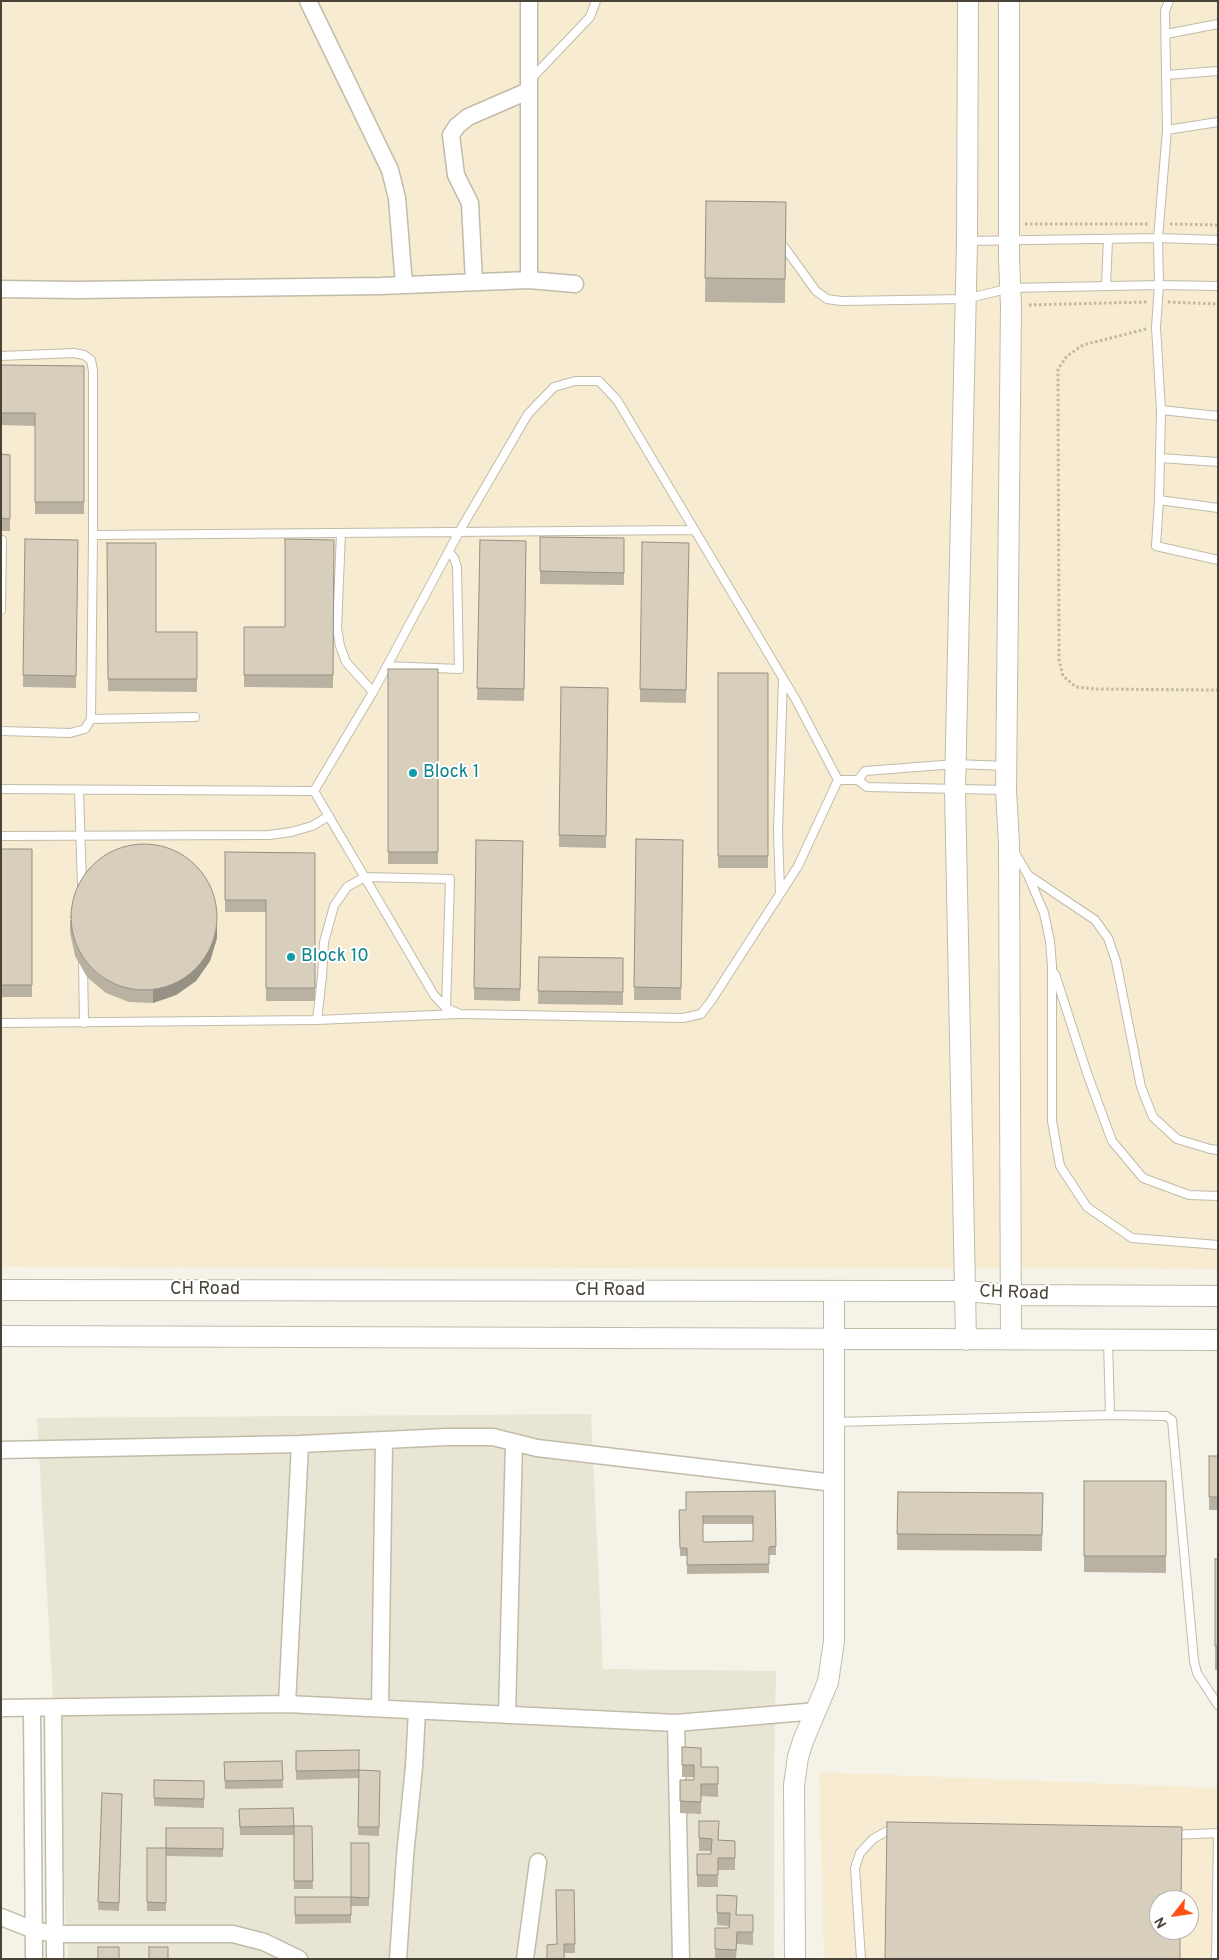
<!DOCTYPE html>
<html>
<head>
<meta charset="utf-8">
<style>
	body { margin:0 }
	#map { position:relative; width:1219px; height:1960px; overflow:hidden; background:#f5f2e7; font-family:Overpass,sans-serif }
	canvas { display:block }
	.frame { position:absolute; inset:0; border:2px solid #484336; pointer-events:none }
	.north { position:absolute; left:1149px; top:1890px; width:50px; height:50px; box-sizing:border-box; background:#fff; border:1px solid #b6b4af; border-radius:50%; rotate:240deg; font-size:14px; font-weight:700; line-height:20px; text-align:center; color:#484336 }
	.north::after { content:''; display:block; margin:auto; width:18px; height:22px; background:#ff5214; clip-path:polygon(50% 0,100% 100%,50% 72%,0 100%) }
</style>
</head>
<body>
<div id="map">
<canvas width="1219" height="1960"></canvas>
<div class="frame"></div>
<div class="north">N</div>
</div>
<script>
const context = document.querySelector('canvas').getContext('2d');
context.lineJoin = 'round';
function paint(path, color) { context.fillStyle = color; context.fill(path, 'evenodd'); }
const poly = rows => new Path2D(rows.map(r => 'M' + r).join(''));
function stroke(path, color, width, dash) { context.strokeStyle = color; context.lineWidth = width; context.lineCap = dash ? 'butt' : 'round'; context.setLineDash(dash || []); context.stroke(path); }
function write(font, color, halo, rows, align = 'center') {
  context.font = font + ' Overpass,sans-serif'; context.lineWidth = 4; context.setLineDash([]); context.textBaseline = 'middle'; context.strokeStyle = halo; context.fillStyle = color; for (const [text, x, y, turn = 0] of rows) {
    context.save(); context.translate(x, y); context.rotate((+turn || 0) * Math.PI / 180); context.textAlign = isNaN(turn) ? turn : align; if (halo) context.strokeText(text, 0, 0); context.fillText(text, 0, 0); context.restore();
  }
}
const residential = poly([
	[591,1414,603,1669,776,1671,774,1764,774,1959,68,1959,37,1418]
]);
const commercial = poly([
	[1,1,1218,1,1218,1269,1,1267],
	[819,1772,1218,1788,1218,1959,824,1959],
	[1159,1900,1189,1900,1189,1930,1159,1930]
]);
const path = poly([
	[1025,224,1149,224],
	[1170,224,1218,225],
	[1168,302,1218,304],
	[1029,305,1147,302],
	[1146,329,1083,345,1067,356,1058,369,1059,660,1063,676,1076,687,1095,689,1218,690]
]);
const service = poly([
	[1169,1,1165,11,1167,130,1158,238,1159,285,1156,327,1161,410,1159,500,1156,546,1218,560],
	[1166,34,1218,24],
	[1166,75,1218,71],
	[531,79,590,17,596,1],
	[1167,130,1218,122],
	[967,241,1158,238,1218,240],
	[785,248,816,291,827,299,841,301,965,299,1011,288,1159,285,1218,286],
	[1106,286,1108,239],
	[1,356,74,353,84,355,91,360,93,371,93,535,91,719,85,729,70,733,1,731],
	[1161,410,1218,416],
	[1160,458,1218,462],
	[1159,500,1218,508],
	[341,533,337,628,340,646,346,662,373,692],
	[93,535,693,530],
	[1,610,2,540],
	[387,666,459,669,457,567,454,558,449,552],
	[91,719,195,717],
	[858,780,865,771,956,764,1006,766],
	[1,789,314,791,434,995,446,1008,460,1014,683,1018,701,1014,711,1001,798,866,838,780,858,780,867,787,1004,790],
	[79,790,82,885],
	[314,791,373,692,459,532,528,414,554,387,575,381,599,381,617,400,796,700,838,780],
	[1,836,269,835,291,832,312,826,329,816],
	[1015,853,1028,875,1044,913,1050,941,1052,966,1052,1121,1060,1166,1087,1207,1132,1238,1218,1245],
	[1028,875,1095,920,1108,938,1116,961,1141,1087,1153,1117,1177,1139,1210,1149,1218,1150],
	[780,892,778,831,783,679],
	[83,962,84,1023],
	[1055,974,1087,1073,1112,1141,1143,1178,1189,1195,1218,1196],
	[317,1020,322,977,324,942,334,906,347,887,365,877,450,879,446,1008],
	[1,1023,317,1020,458,1014],
	[1108,1341,1110,1415,1166,1416,1172,1420,1194,1661,1197,1673,1218,1705],
	[835,1422,1110,1415],
	[1172,1835,1218,1833,1216,1959],
	[861,1959,855,1868,860,1853,873,1839,887,1831,895,1831]
]);
const minor = poly([
	[308,1,390,170,397,198,404,285],
	[529,280,529,1],
	[474,282,470,203,456,175,451,135,457,126,468,117,528,91],
	[1,289,77,290,381,286,529,280,575,284],
	[1,1450,300,1444,447,1437,493,1437,537,1448,834,1483],
	[287,1704,300,1444],
	[1,1708,287,1704,676,1723,817,1711],
	[32,1708,34,1959],
	[53,1708,55,1959],
	[380,1708,384,1440],
	[507,1715,514,1443],
	[676,1723,681,1959],
	[1,1917,34,1930,55,1934,233,1934,264,1942,299,1959],
	[398,1959,405,1856,414,1767,417,1711],
	[525,1959,538,1862]
]);
const tertiary = poly([
	[1009,1,1009,259,1011,306,1006,790,1009,844,1011,1338],
	[1,1290,912,1291,966,1291,1011,1295,1218,1296],
	[1,1336,1218,1340],
	[966,1340,955,789,967,241,968,1],
	[795,1959,794,1785,798,1757,803,1741,828,1682,834,1641,834,1292]
]);
const wall = poly([
	[706,201,786,202,785,303,705,302],
	[1,365,84,366,84,514,35,514,35,426,1,425],
	[1,454,10,455,10,531,1,531],
	[540,537,624,538,624,585,540,584],
	[25,539,78,540,76,688,23,687],
	[334,540,333,688,244,687,244,627,285,627],
	[480,540,526,541,524,701,477,700],
	[107,543,156,632,197,632,197,692,108,691],
	[689,543,686,703,640,702,640,689],
	[388,669,438,669,438,864,388,864],
	[718,673,768,673,768,868,718,868],
	[561,687,608,688,606,848,559,847],
	[636,839,683,840,681,1000,634,1000],
	[476,840,523,841,520,1001,474,1000],
	[1,849,32,849,32,997,1,997],
	[225,852,315,853,315,1001,266,1001,266,912,225,912],
	[70,920,217,938,210,961,196,981,176,995,153,1003,129,1002,106,993,87,977,75,956,70,932],
	[539,957,623,958,623,1005,538,1004],
	[1218,1456,1218,1510,1209,1510,1209,1497],
	[1084,1481,1166,1481,1166,1573,1084,1572],
	[775,1491,776,1555,769,1555,769,1573,687,1574,687,1556,680,1556,679,1510,686,1510],
	[703,1524,753,1524,753,1541,703,1542],
	[898,1492,1043,1493,1042,1551,897,1550],
	[1215,1559,1218,1559,1218,1670,1215,1670],
	[682,1747,701,1767,718,1767,718,1797,701,1796,701,1814,680,1813,680,1780,694,1780,694,1777,682,1777],
	[296,1751,359,1770,380,1771,379,1836,358,1835,359,1778,296,1780],
	[282,1761,283,1788,225,1789,224,1762],
	[154,1780,204,1781,204,1808,154,1806],
	[102,1793,122,1794,119,1911,98,1910],
	[239,1809,294,1826,312,1826,313,1889,294,1889,294,1835,240,1835],
	[699,1821,718,1840,735,1841,735,1870,718,1870,718,1887,697,1887,697,1854,711,1854,711,1851,699,1851],
	[166,1828,223,1828,223,1857,166,1856,166,1911,147,1911,147,1848,166,1852],
	[369,1843,369,1906,351,1906,351,1923,295,1924,295,1897,351,1897],
	[574,1890,575,1953,564,1953,557,1944],
	[717,1895,736,1915,753,1915,753,1945,737,1944,736,1959,715,1959,715,1928,729,1928,729,1926,717,1925]
]);
const shadedWall = poly([
	[217,926,217,938,210,961,196,981,176,995,153,1003,153,990]
]);
const building = poly([
	[706,201,786,202,785,279,705,278,706,201],
	[1,365,84,366,84,502,35,502,35,413,1,413,1,365],
	[1,454,10,455,10,519,1,518,1,454],
	[540,537,624,538,624,573,540,571,540,537],
	[25,539,78,540,76,676,23,675,25,539],
	[285,539,334,540,333,675,244,675,244,627,285,627,285,539],
	[480,540,526,541,524,689,477,688,480,540],
	[642,542,689,543,686,690,640,689,642,542],
	[107,543,156,543,156,632,197,632,197,679,108,679,107,543],
	[388,669,438,669,438,852,388,852,388,669],
	[718,673,768,673,768,856,718,856,718,673],
	[561,687,608,688,606,836,559,835,561,687],
	[636,839,683,840,681,988,634,987,636,839],
	[476,840,523,841,520,989,474,988,476,840],
	'71 917a73 73 0 1 1 146 0a73 73 0 1 1-146 0Z',
	[1,849,32,849,32,985,1,985,1,849],
	[225,852,315,853,315,988,266,988,266,900,225,900,225,852],
	[539,957,623,958,623,992,538,991,539,957],
	[1209,1456,1218,1456,1218,1497,1209,1497,1209,1456],
	[1084,1481,1166,1481,1166,1556,1084,1556,1084,1481],
	[775,1491,776,1546,769,1547,769,1564,687,1565,687,1548,680,1548,679,1510,686,1510,686,1492,775,1491],
	[703,1516,753,1516,753,1541,703,1542,703,1516],
	[898,1492,1043,1493,1042,1535,897,1534,898,1492],
	[1215,1559,1218,1559,1218,1646,1215,1646,1215,1559],
	[682,1747,701,1748,701,1767,718,1767,718,1784,701,1784,701,1802,680,1801,680,1780,694,1780,694,1765,682,1765,682,1747],
	[359,1750,359,1770,296,1771,296,1751,359,1750],
	[282,1761,283,1780,225,1781,224,1762,282,1761],
	[359,1770,380,1771,379,1827,358,1827,359,1770],
	[154,1780,204,1781,204,1799,154,1798,154,1780],
	[102,1793,122,1794,119,1903,98,1902,102,1793],
	[293,1808,294,1826,312,1826,313,1881,294,1881,294,1826,240,1827,239,1809,293,1808],
	[699,1821,719,1821,718,1840,735,1841,735,1858,718,1858,718,1875,697,1875,697,1854,711,1854,712,1839,699,1838,699,1821],
	[887,1822,1182,1827,1181,1900,1159,1900,1159,1930,1180,1930,1180,1959,885,1959,887,1822],
	[166,1828,223,1828,223,1849,166,1848,166,1828],
	[351,1843,369,1843,369,1898,351,1897,351,1843],
	[147,1848,166,1848,166,1903,147,1902,147,1848],
	[556,1890,574,1890,575,1944,564,1944,564,1959,547,1959,547,1945,557,1944,556,1890],
	[717,1895,737,1896,736,1915,753,1915,753,1932,737,1932,736,1950,715,1949,715,1928,729,1928,730,1913,717,1913,717,1895],
	[295,1897,351,1897,351,1915,295,1915,295,1897],
	[98,1947,119,1947,119,1959,98,1959,98,1947],
	[149,1947,168,1947,168,1959,149,1959,149,1947]
]);
const markers = [
	[413,773,5,"#0f9aa8"],
	[291,957,5,"#0f9aa8"]
];
const cultureNames = [
	["Block 1",423,773],
	["Block 10",301,957]
];
const streetNames = [
	["CH Road",205,1290],
	["CH Road",610,1291],
	["CH Road",1014,1294,2]
];
paint(residential, '#e9e5d5');
paint(commercial, '#f7ecd2');
stroke(service, '#c1bba9', 10);
stroke(minor, '#c1bba9', 19);
stroke(tertiary, '#c1bba9', 22);
stroke(path, '#c3b99a', 3, [2.5, 2.5]);
stroke(service, '#fff', 8);
stroke(minor, '#fff', 16);
stroke(tertiary, '#fff', 20);
paint(wall, '#b9b2a2');
paint(shadedWall, '#969184');
paint(building, '#d7cfbc');
stroke(building, '#969184', 1);
for (const [x, y, r, color] of markers) { const dot = new Path2D(); dot.arc(x, y, r, 0, 2 * Math.PI); context.fillStyle = color; context.fill(dot); stroke(dot, '#fff', 2); }
write('18px', '#0d838f', '#fff', cultureNames, 'left');
write('18px', '#484336', '#fff', streetNames);
</script>
</body>
</html>
